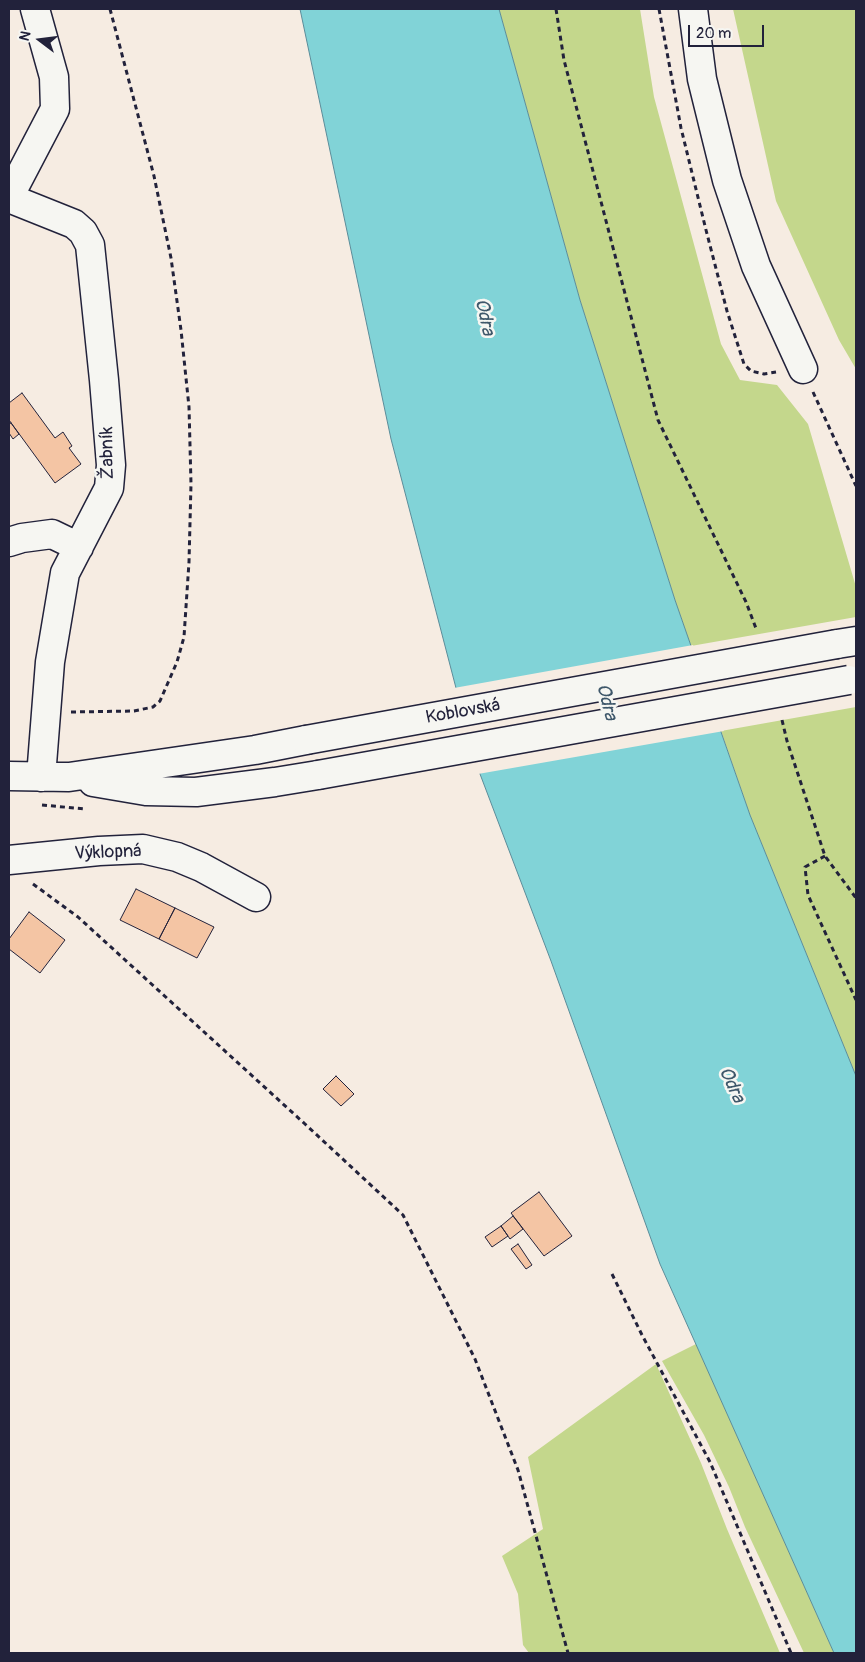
<!DOCTYPE html>
<html>
<head>
<meta charset="utf-8">
<style>
	body { margin:0 }
	#map { position:relative; width:865px; height:1662px; overflow:hidden; background:#f6ece2; font-family:Pangolin,sans-serif }
	canvas { display:block }
	.frame { position:absolute; inset:0; border:10px solid #22223b; pointer-events:none }
	.north { position:absolute; left:15px; top:15px; width:50px; height:50px; -webkit-text-stroke:4px #f6f6f2; paint-order:stroke; rotate:285deg; font-size:14px; font-weight:700; line-height:20px; text-align:center; color:#22223b }
	.north::after { content:''; display:block; margin:auto; width:18px; height:22px; background:#22223b; clip-path:polygon(50% 0,100% 100%,50% 72%,0 100%) }
	.scale { position:absolute; left:688px; top:25px; width:76px; height:22px; box-sizing:border-box; border:2px solid #22223b; border-top:0; padding-left:6px; font-size:15px; line-height:18px; white-space:nowrap; color:#22223b; -webkit-text-stroke:4px #f6f6f2; paint-order:stroke }
</style>
</head>
<body>
<div id="map">
<canvas width="865" height="1662"></canvas>
<div class="frame"></div>
<div class="north">N</div>
<div class="scale">20 m</div>
</div>
<script>
const context = document.querySelector('canvas').getContext('2d');
context.lineJoin = 'round';
function paint(path, color) { context.fillStyle = color; context.fill(path, 'evenodd'); }
const poly = rows => new Path2D(rows.map(r => 'M' + r).join(''));
function stroke(path, color, width, dash) { context.strokeStyle = color; context.lineWidth = width; context.lineCap = dash ? 'butt' : 'round'; context.setLineDash(dash || []); context.stroke(path); }
function write(font, color, halo, rows, align = 'center') {
  context.font = font + ' Pangolin,sans-serif'; context.lineWidth = 5; context.setLineDash([]); context.textBaseline = 'middle'; context.strokeStyle = halo; context.fillStyle = color; for (const [text, x, y, turn = 0] of rows) {
    context.save(); context.translate(x, y); context.rotate((+turn || 0) * Math.PI / 180); context.textAlign = isNaN(turn) ? turn : align; if (halo) context.strokeText(text, 0, 0); context.fillText(text, 0, 0); context.restore();
  }
}
const green = poly([
	[499,9,640,9,654,97,721,344,740,380,777,385,808,424,856,587,856,617,691,646,675,600,580,300],
	[733,9,856,9,856,369,839,340,776,201],
	[856,707,856,1076,750,815,721,731],
	[696,1344,834,1653,804,1653,745,1527,729,1487,704,1435,662,1361],
	[656,1364,701,1463,727,1529,780,1653,529,1653,523,1645,518,1594,502,1556,543,1529,528,1457]
]);
const water = poly([
	[300,9,499,9,580,300,675,600,750,815,856,1076,856,1653,834,1653,660,1264,551,961,480,774,456,688,391,439,300,9]
]);
const pier = poly([
	[693,645,724,731,478,774,454,688]
]);
const building = poly([
	[22,393,55,438,63,432,72,446,69,448,81,464,55,483,9,420,9,403,22,393],
	[11,423,19,434,13,439,9,433,9,424,11,423],
	[136,889,175,908,159,939,120,920,136,889],
	[175,908,214,927,197,958,159,939,175,908],
	[29,912,65,940,40,973,9,949,9,939,29,912],
	[336,1076,354,1094,341,1106,323,1089,336,1076],
	[539,1192,572,1236,544,1256,511,1213,539,1192],
	[513,1216,523,1229,510,1239,501,1226,513,1216],
	[501,1226,508,1236,492,1247,485,1237,501,1226],
	[518,1244,532,1265,526,1269,511,1249,518,1244]
]);
const path = poly([
	[556,9,564,60,658,420,746,602,757,631],
	[659,9,681,128,706,230,727,311,744,364,751,371,764,374,776,372],
	[813,392,856,486],
	[71,712,134,711,153,707,160,701,177,662,184,637,189,562,191,484,189,407,181,330,171,258,154,176,110,9],
	[782,720,787,741,825,856,856,898],
	[42,805,85,809],
	[825,856,805,867,808,895,856,1000],
	[33,884,78,917,305,1124,403,1215,475,1359,518,1470,568,1653],
	[612,1274,642,1335,710,1462,791,1653]
]);
const minor = poly([
	[693,9,702,79,727,180,756,266,803,369],
	[9,197,55,109,54,77,35,9],
	[9,198,74,224,83,232,90,245,104,380,111,465,109,488,65,573,50,662,41,777],
	[9,542,22,538,52,534,79,547],
	[837,644,856,641],
	[9,776,69,777,255,750,306,740],
	[93,782,146,791,196,792,275,782,318,775],
	[9,860,99,851,143,849,177,857,201,867,256,897]
]);
const minorBridge = poly([
	[306,740,837,644],
	[318,775,849,680]
]);
const streetNames = [
	["Žabník",108,453,-91],
	["Koblovská",463,712,-10],
	["Výklopná",108,853,-2]
];
const waterNames = [
	["Odra",484,317,78],
	["Odra",606,702,76],
	["Odra",731,1085,65]
];
paint(green, '#c4d78c');
paint(water, '#81d3d7');
stroke(water, '#5b8c99', 1);
paint(pier, '#f6ece2');
paint(building, '#f4c5a4');
stroke(building, '#22223b', 1);
stroke(minor, '#22223b', 31);
stroke(path, '#22223b', 3, [5, 4]);
stroke(minor, '#f6f6f2', 28);
stroke(minorBridge, '#22223b', 31, []);
stroke(minorBridge, '#f6f6f2', 28);
write('18px', '#22223b', '#f6f6f2', streetNames);
write('italic 19px', '#3e576a', '#f6f6f2', waterNames);
</script>
</body>
</html>
